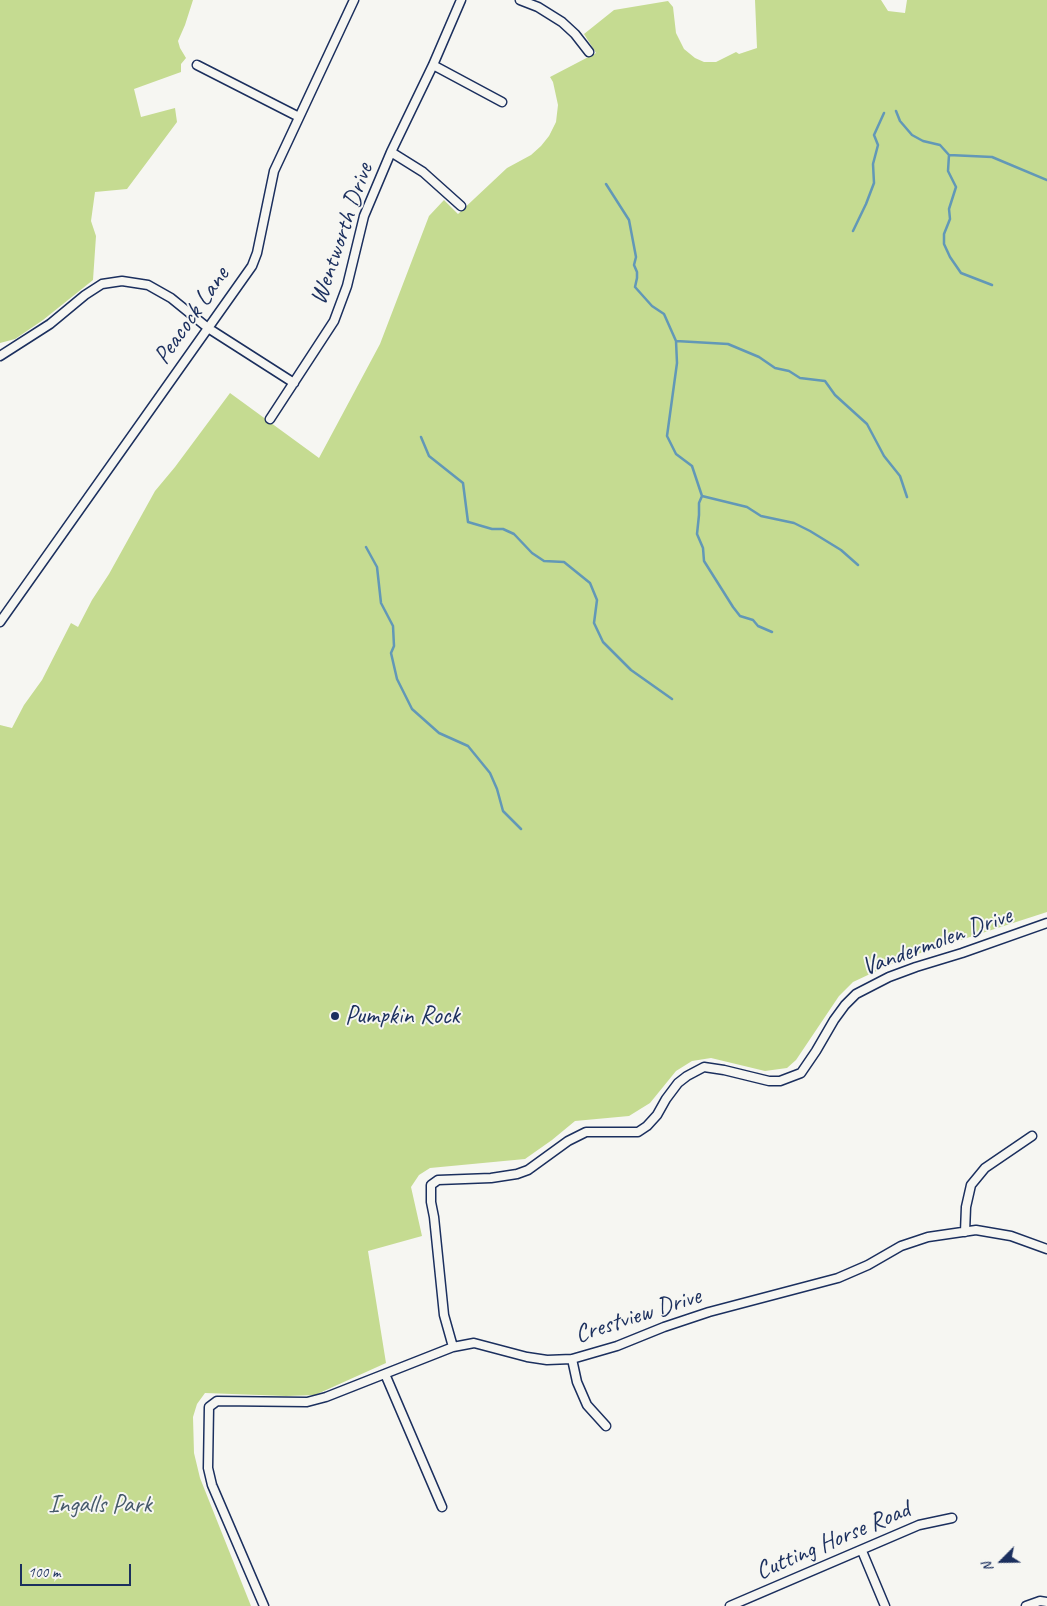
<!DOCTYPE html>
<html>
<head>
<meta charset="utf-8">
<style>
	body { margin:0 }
	#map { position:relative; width:1047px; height:1606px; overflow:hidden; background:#f6f6f2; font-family:Caveat,sans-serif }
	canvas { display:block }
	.north { position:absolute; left:977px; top:1536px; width:50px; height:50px; -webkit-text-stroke:4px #f6f6f2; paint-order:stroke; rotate:247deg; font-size:14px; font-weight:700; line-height:20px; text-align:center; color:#1b2f5e }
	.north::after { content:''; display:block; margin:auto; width:18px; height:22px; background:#1b2f5e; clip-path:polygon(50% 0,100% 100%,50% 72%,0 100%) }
	.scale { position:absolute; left:20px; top:1564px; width:111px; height:22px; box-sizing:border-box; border:2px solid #1b2f5e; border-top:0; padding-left:6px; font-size:15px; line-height:18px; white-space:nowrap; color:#1b2f5e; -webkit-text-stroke:4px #f6f6f2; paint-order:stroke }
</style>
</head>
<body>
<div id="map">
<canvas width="1047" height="1606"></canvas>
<div class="north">N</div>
<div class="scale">100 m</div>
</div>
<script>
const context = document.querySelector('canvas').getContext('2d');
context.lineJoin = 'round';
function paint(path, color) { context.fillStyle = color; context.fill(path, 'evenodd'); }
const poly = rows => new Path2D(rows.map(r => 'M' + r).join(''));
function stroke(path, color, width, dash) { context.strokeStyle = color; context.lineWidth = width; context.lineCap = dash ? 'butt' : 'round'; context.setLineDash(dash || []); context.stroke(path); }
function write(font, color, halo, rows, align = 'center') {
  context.font = font + ' Caveat,sans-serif'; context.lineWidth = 4; context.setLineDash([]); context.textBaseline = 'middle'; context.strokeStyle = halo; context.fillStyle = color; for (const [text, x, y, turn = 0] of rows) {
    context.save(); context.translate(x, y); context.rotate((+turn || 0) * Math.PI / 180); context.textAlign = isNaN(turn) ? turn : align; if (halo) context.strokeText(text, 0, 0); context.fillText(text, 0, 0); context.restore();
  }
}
const green = poly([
	[0,0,193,0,185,25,178,41,180,48,186,58,181,64,181,72,134,89,141,117,175,108,177,122,127,189,95,192,91,221,96,236,93,280,43,320,15,339,0,343],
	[755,0,881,0,888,11,905,13,907,0,1047,0,1047,912,902,959,853,982,839,996,796,1060,787,1068,765,1071,711,1058,692,1061,676,1071,650,1103,629,1116,575,1121,552,1140,525,1159,430,1168,419,1175,411,1187,422,1236,368,1251,386,1363,315,1395,286,1396,205,1393,197,1404,193,1417,194,1453,200,1478,251,1606,0,1606,0,725,12,728,24,705,42,680,71,623,78,627,92,600,109,574,155,491,175,467,230,393,319,458,380,344,429,216,444,200,458,214,507,168,531,155,541,146,549,136,556,122,558,105,553,82,550,77,596,53,584,34,614,10,668,1,673,7,676,33,684,49,695,58,704,62,716,62,736,52,739,54,757,48]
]);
const stream = poly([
	[896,111,900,121,912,135,923,141,940,145,949,155,992,157,1047,180],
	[949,155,948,171,956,187,949,209,950,219,944,234,944,244,950,257,961,273,992,285],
	[606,184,629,220,636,257,634,265,637,272,637,278,635,287,652,306,664,314,676,341,728,344,759,357,775,368,789,371,800,378,825,381,835,395,867,424,884,456,900,476,907,497],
	[853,231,866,204,874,183,873,164,878,145,874,135,884,113],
	[676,341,677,363,667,436,676,454,692,466,702,496,699,503,699,515,697,534,703,548,704,561,733,607,740,616,753,620,758,626,772,632],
	[421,437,429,456,463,483,468,522,492,529,503,529,514,534,532,553,544,561,564,562,590,583,597,600,594,623,603,642,631,670,672,699],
	[702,496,747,507,761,516,794,523,810,531,841,550,858,565],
	[366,547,377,567,381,603,393,626,394,646,391,653,397,679,412,709,439,733,468,746,490,773,497,789,503,811,521,829]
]);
const street = poly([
	[520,0,538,7,562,22,575,34,589,52],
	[197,65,299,117],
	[433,65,502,102],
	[391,152,423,172,461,206],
	[0,356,50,324,85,295,102,284,122,281,148,285,171,298,208,328,294,383],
	[270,419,334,321,347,286,364,216,391,152,433,65,461,0],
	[0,622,252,266,257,253,274,171,354,0],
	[965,1232,966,1207,971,1185,985,1168,1032,1136],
	[453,1347,444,1315,434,1217,431,1202,431,1185,438,1180,491,1178,517,1174,528,1170,568,1141,586,1132,638,1132,647,1126,657,1115,666,1099,678,1083,687,1076,704,1067,724,1070,769,1081,780,1081,801,1073,816,1051,834,1020,845,1005,856,994,889,977,916,967,962,953,1047,923],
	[572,1359,577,1382,587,1405,606,1426],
	[385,1374,442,1507],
	[862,1551,885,1606],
	[264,1606,212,1485,208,1468,209,1407,217,1401,307,1402,326,1397,453,1347,474,1343,527,1357,547,1360,572,1359,617,1346,664,1327,709,1312,838,1278,868,1265,901,1246,928,1237,976,1230,1011,1236,1047,1249],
	[730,1606,919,1525,952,1518],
	[1026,1606,1040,1601,1047,1602]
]);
const markers = [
	[335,1016,5,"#1b2f5e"]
];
const streetNames = [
	["Wentworth Drive",342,234,-71],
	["Peacock Lane",192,316,-55],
	["Vandermolen Drive",937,942,-20],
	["Crestview Drive",638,1316,-18],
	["Cutting Horse Road",833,1541,-23]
];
const poiNames = [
	["Pumpkin Rock",345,1016]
];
const parkNames = [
	["Ingalls Park",100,1505]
];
paint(green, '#c5db91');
stroke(stream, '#6298b7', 2.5);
stroke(street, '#1b2f5e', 11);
stroke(street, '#f6f6f2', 8);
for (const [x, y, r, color] of markers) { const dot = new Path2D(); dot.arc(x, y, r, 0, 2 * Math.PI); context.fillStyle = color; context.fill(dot); stroke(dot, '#f6f6f2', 2); }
write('25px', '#1b2f5e', '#f6f6f2', streetNames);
write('25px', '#1b2f5e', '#f6f6f2', poiNames, 'left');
write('25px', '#465a6b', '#f6f6f2', parkNames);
</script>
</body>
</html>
